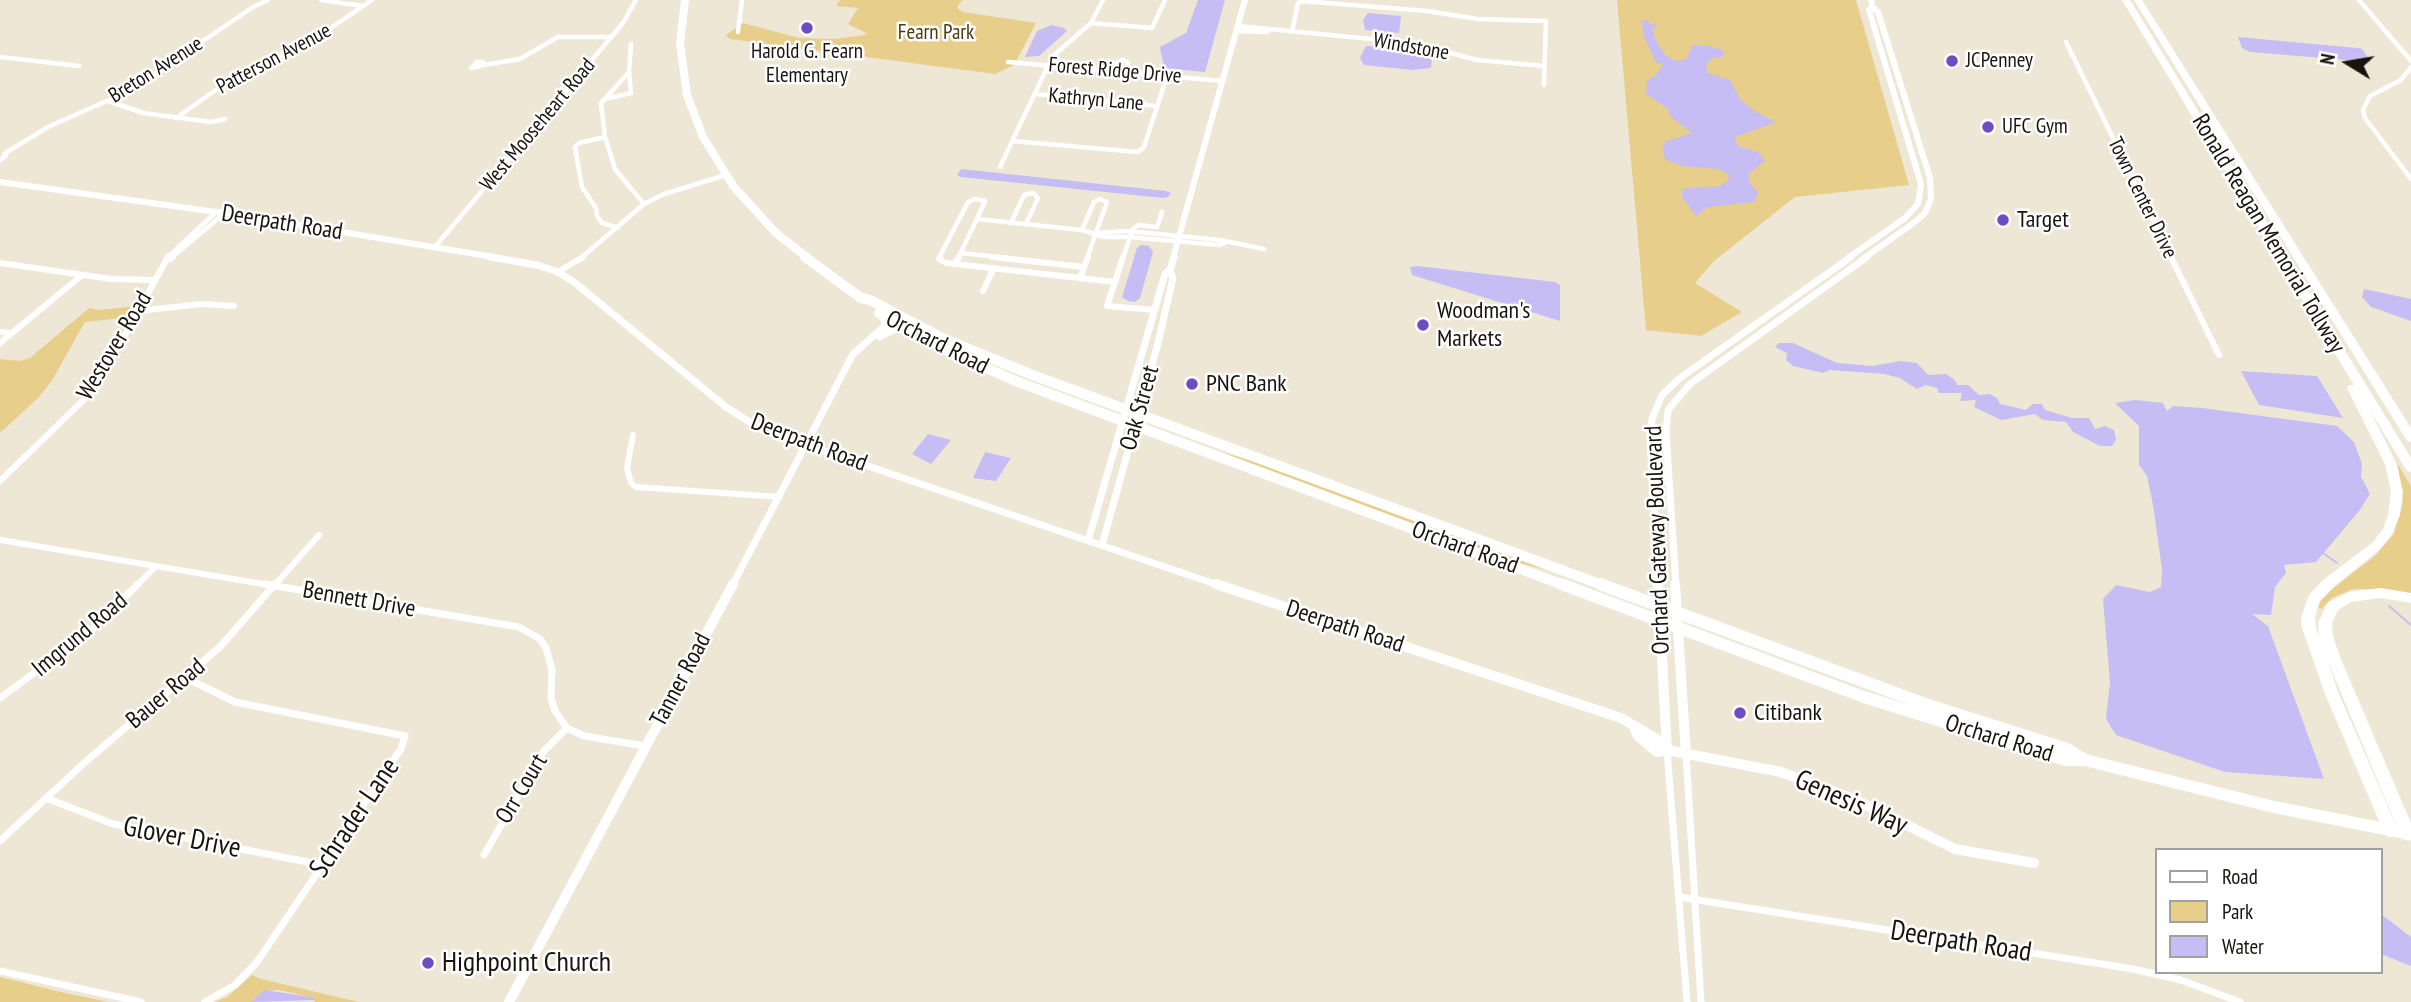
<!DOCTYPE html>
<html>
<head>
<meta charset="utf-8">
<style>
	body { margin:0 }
	#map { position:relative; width:2411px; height:1002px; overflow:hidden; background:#eee7d5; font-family:"PT Sans Narrow",sans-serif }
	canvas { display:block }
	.legend { position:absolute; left:2155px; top:848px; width:228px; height:126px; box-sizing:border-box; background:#fff; border:2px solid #a2a19f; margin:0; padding:9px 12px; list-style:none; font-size:21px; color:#17140e }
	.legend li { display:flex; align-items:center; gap:14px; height:35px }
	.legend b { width:35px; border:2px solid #a2a19f }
	.north { position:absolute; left:2313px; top:28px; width:70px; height:70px; -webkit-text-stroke:5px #fff; paint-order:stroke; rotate:281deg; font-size:19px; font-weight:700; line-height:28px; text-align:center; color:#17140e }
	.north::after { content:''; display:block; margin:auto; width:24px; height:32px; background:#17140e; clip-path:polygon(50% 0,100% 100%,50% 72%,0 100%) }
</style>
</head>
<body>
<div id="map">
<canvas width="2411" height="1002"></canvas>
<ul class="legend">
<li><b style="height:9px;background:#fff"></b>Road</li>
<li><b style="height:19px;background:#e7ce8b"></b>Park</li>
<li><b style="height:19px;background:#c6bdf4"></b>Water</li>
</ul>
<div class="north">N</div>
</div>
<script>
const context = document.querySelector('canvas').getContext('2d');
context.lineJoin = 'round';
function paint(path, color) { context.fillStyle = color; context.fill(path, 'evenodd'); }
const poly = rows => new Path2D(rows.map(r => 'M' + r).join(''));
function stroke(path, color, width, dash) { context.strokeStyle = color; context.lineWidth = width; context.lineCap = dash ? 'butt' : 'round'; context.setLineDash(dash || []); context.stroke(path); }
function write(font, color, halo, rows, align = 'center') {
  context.font = font + ' "PT Sans Narrow",sans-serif'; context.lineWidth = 5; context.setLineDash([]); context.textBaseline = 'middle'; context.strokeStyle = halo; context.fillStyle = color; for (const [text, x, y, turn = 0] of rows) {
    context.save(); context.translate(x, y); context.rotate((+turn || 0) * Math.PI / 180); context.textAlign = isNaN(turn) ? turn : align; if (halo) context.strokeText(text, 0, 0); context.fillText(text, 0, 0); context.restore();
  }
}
const green = poly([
	[840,0,962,0,957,8,963,12,1036,23,1014,65,995,74,730,39,726,35,743,23,799,38,834,39,865,35,866,33,848,24,858,8,836,6],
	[1617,0,1856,0,1909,185,1795,197,1714,261,1695,283,1742,312,1701,336,1646,330],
	[137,306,131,317,85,322,51,382,39,397,0,433,0,359,20,361,30,358,89,308,98,310],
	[1221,452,1276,468,1560,573,1515,562],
	[2394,458,2411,486,2411,595,2379,589,2353,589,2332,598,2321,609,2318,607,2320,602,2330,590,2374,557,2394,534,2403,500],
	[252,975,261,979,359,1002,315,1002,312,997,278,990,264,991,251,1002,215,1002,227,997],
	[0,977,65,993,109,1002,0,1002]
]);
const water = poly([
	[1198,0,1225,0,1205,72,1164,68,1160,47,1186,33],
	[1368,13,1401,16,1399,33,1365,30,1363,20],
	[1647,20,1651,24,1658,25,1652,29,1657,43,1667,57,1678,61,1686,59,1693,45,1708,45,1724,51,1723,57,1712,58,1706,65,1708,73,1730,80,1741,100,1756,112,1776,122,1735,137,1738,146,1758,152,1765,161,1748,174,1750,184,1759,192,1754,202,1708,207,1696,216,1682,197,1682,189,1720,186,1728,181,1729,175,1719,169,1682,166,1666,160,1662,149,1666,141,1692,133,1670,116,1668,109,1646,94,1647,81,1656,75,1663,64,1656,63,1643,34,1642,21],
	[1052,25,1064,28,1067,31,1039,56,1025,57,1037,31],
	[2238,37,2357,48,2362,49,2371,62,2250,52,2242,48],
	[1366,46,1393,47,1427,55,1432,57,1431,68,1413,70,1364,65,1360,58],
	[961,169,1166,191,1171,193,1168,197,1163,198,961,177,957,175],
	[1141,245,1149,246,1153,252,1140,298,1135,302,1128,301,1122,297,1137,248],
	[1417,266,1555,282,1560,285,1560,321,1412,275,1410,267],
	[2364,289,2411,299,2411,321,2371,307,2362,297],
	[1779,343,1793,343,1837,363,1872,366,1901,361,1917,363,1928,375,1946,374,1955,380,1957,385,1968,385,1979,395,1990,394,1997,398,2000,404,2026,410,2033,404,2042,404,2045,410,2072,418,2089,418,2095,429,2105,426,2114,430,2116,440,2112,446,2100,446,2073,432,2066,422,2043,420,2035,414,2001,420,1974,407,1976,400,1960,401,1962,393,1939,393,1937,388,1926,385,1917,389,1900,378,1884,374,1830,370,1823,373,1793,366,1786,360,1787,353,1775,347],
	[2241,371,2317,376,2343,418,2259,405],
	[2135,400,2163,403,2167,411,2173,406,2202,408,2337,426,2354,442,2362,464,2361,477,2370,494,2359,511,2316,562,2284,565,2286,573,2275,587,2271,615,2252,614,2268,626,2324,779,2225,772,2116,735,2106,719,2110,682,2103,599,2116,585,2150,592,2161,587,2162,569,2153,505,2147,476,2139,465,2139,426,2115,403],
	[928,434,951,440,931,464,912,454],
	[985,452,1011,458,996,481,973,478],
	[2381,914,2411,937,2411,966,2381,954],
	[264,990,312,997,316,1000,251,1002]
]);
const stream = poly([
	[2323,553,2337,563],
	[2389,606,2411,625]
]);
const minorFar2 = poly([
	[321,0,363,6],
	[2359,0,2411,61],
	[1091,23,1152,28,1165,0],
	[1238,26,1412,43,1477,60,1545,66],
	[1236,31,1267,32],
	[738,32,742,0],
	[1292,32,1298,3,1302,1,1427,11,1478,19,1546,21,1544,85],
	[2066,42,2172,258],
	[0,57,79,66],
	[477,62,483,62,484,65,471,68,477,62],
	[1008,62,1222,81],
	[484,65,520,59,558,37,611,37],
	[2411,67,2401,80,2370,96,2363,110,2365,118,2411,179],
	[1113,71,1117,62,1124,60,1128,63,1125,72],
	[1035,94,1157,106],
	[605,99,631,93,629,72],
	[108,101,143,113,211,122,225,119],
	[176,118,230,80,313,40,372,0],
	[605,137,615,169,644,204],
	[1012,141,1138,152,1144,147,1167,76],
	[0,160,6,156,4,154,48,127,129,91,253,7,268,0],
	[1000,167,1052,57,1091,23,1103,0],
	[1011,223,1024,195,1033,193,1038,198,1026,224],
	[1157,227,1162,212],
	[618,228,602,223,597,216,596,208,582,187,575,147,579,143,605,137,601,103,629,72,631,44],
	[1082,230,1094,202,1100,199,1107,202,1087,258],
	[1097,233,1128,231,1220,240,1264,249],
	[1130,237,1219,245,1225,243],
	[1130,237,1134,228,1139,225,1157,227],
	[435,247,623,23,636,0],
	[960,253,1008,258],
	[167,258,216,212],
	[171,258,225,213],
	[581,258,644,204,664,194,726,175],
	[939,258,968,202,975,199,985,201,977,219,1082,230,1104,237,1130,237],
	[958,258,977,219],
	[1123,258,1130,237]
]);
const minorFar1 = poly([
	[940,257,939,259,946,263,1115,282,1123,257],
	[992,257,1084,267],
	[2171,257,2219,355],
	[170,259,173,257],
	[0,263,111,279,155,280],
	[955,264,959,257],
	[558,272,583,257],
	[1080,278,1088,257],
	[1115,282,1107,306,1155,310],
	[983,291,994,268],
	[138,311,202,304,234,306],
	[0,332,12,333],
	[0,343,82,275],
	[633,435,627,468,631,483,636,487,780,497],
	[0,481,96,388,168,257],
	[0,540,275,586],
	[136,586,156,566],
	[274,586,319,535]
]);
const minor = poly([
	[264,584,519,627,540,639,546,648,552,670,551,698,555,711,567,728,584,736,645,746],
	[186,678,235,702,405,736,401,749,257,962,235,985,205,1002],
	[0,698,91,631,138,584],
	[1667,750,1687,1002],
	[1686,754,1701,1002],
	[46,798,113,824,323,865],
	[0,841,83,764,220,647,275,584],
	[484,855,544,751,567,728],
	[1679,897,2133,969,2181,980,2240,1002],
	[0,971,141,1002]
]);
const tertiaryFar2 = poly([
	[0,182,238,215,500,258],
	[1173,258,1245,0],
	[1848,258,1905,218,1918,204,1921,184,1869,10,1873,8],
	[1864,258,1915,222,1925,213,1931,199,1930,178,1878,12,1873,8,1871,0]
]);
const tertiaryFar1 = poly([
	[490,257,537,265,558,272,574,282,726,407,762,430,1221,586],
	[880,337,893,330,907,329],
	[1088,541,1165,274,1170,270,1174,257],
	[1102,545,1158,343,1173,278,1170,270],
	[732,586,853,354,886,325,881,314],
	[1658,586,1650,433,1652,419,1662,395,1680,378,1851,257],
	[1676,586,1666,432,1668,410,1690,384,1867,257]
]);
const tertiary = poly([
	[1216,584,1621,718,1657,739,1667,750],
	[1658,584,1667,750],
	[1675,584,1686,754],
	[1634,727,1638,736,1657,752,1667,750,1781,772,1856,800,1955,849,2034,863],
	[509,1002,733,584]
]);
const primaryFar2 = poly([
	[685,0,680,43,687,95,703,137,734,187,777,234,808,258]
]);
const primaryFar1 = poly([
	[805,257,861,298,870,300,942,338,1030,374,1605,586],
	[879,313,948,351,1018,382,1566,586]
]);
const primary = poly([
	[1561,584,1864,697,2066,760,2083,760],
	[1600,584,1925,704,2067,749,2085,760,2274,807,2411,834]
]);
const motorway = poly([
	[2122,0,2130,0,2411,458,2411,472,2407,471,2369,409,2397,464,2403,492,2400,515,2392,534,2380,549,2333,588,2320,601,2315,617,2316,628,2339,694,2398,830,2395,835,2390,837,2385,835,2325,694,2302,628,2301,617,2309,595,2323,580,2372,543,2383,529,2388,515,2391,492,2385,464,2347,388,2349,385,2354,385,2122,0],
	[2134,0,2142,0,2411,428,2411,442,2407,441,2134,0],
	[2381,588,2411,593,2411,603,2381,598,2351,602,2338,610,2332,623,2333,636,2340,657,2411,823,2411,840,2408,841,2403,839,2400,834,2326,657,2319,636,2318,623,2328,602,2349,592,2381,588]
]);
const markers = [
	[807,28,7,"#6f4bc4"],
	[1952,61,7,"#6f4bc4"],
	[1988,127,7,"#6f4bc4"],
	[2003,220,7,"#6f4bc4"],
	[1423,325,7,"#6f4bc4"],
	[1192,384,7,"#6f4bc4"],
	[1740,713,7,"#6f4bc4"],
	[428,963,7,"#6f4bc4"]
];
const farParknames = [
	["Fearn Park",936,33]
];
const farStreetnames = [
	["Windstone",1411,47,10],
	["Patterson Avenue",274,59,-28],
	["Breton Avenue",156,70,-32],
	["Forest Ridge Drive",1115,71,5],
	["Kathryn Lane",1096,100,5],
	["West Mooseheart Road",538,125,-50],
	["Town Center Drive",2142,198,64]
];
const farPoinames = [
	["Harold G. Fearn",807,52,"center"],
	["Elementary",807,76,"center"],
	["JCPenney",1966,61],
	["UFC Gym",2002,127]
];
const poiNames = [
	["Target",2017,220],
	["Woodman's",1437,311],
	["Markets",1437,339],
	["PNC Bank",1206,384],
	["Citibank",1754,713]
];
const streetNames = [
	["Deerpath Road",282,223,9],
	["Ronald Reagan Memorial Tollway",2268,234,59],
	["Orchard Road",937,343,27],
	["Westover Road",115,346,-59],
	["Oak Street",1140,408,-74],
	["Deerpath Road",809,443,21],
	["Orchard Gateway Boulevard",1658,540,-92],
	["Orchard Road",1465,548,20],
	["Bennett Drive",359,600,10],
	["Deerpath Road",1345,627,18],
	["Imgrund Road",80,635,-40],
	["Tanner Road",681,680,-62],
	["Bauer Road",166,694,-40],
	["Orchard Road",1999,739,17],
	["Orr Court",522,789,-59]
];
const nearStreetnames = [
	["Genesis Way",1851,803,24],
	["Schrader Lane",355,818,-56],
	["Glover Drive",182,838,11],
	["Deerpath Road",1961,942,9]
];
const nearPoinames = [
	["Highpoint Church",442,963]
];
paint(green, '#e7ce8b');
paint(water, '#c6bdf4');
stroke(stream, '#c6bdf4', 2);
stroke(minorFar2, '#fff', 4.5);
stroke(minorFar1, '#fff', 6);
stroke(minor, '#fff', 7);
stroke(tertiaryFar2, '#fff', 6);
stroke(tertiaryFar1, '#fff', 7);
stroke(tertiary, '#fff', 10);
stroke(primaryFar2, '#fff', 8);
stroke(primaryFar1, '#fff', 10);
stroke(primary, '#fff', 12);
paint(motorway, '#fff');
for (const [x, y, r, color] of markers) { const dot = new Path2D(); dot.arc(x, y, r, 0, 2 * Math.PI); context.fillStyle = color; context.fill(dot); stroke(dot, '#fff', 2.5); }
write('21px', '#4a3b0f', '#fff', farParknames);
write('21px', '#17140e', '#fff', farStreetnames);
write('21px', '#17140e', '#fff', farPoinames, 'left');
write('24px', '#17140e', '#fff', poiNames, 'left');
write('24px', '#17140e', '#fff', streetNames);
write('28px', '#17140e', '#fff', nearStreetnames);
write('28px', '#17140e', '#fff', nearPoinames, 'left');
</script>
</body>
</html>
